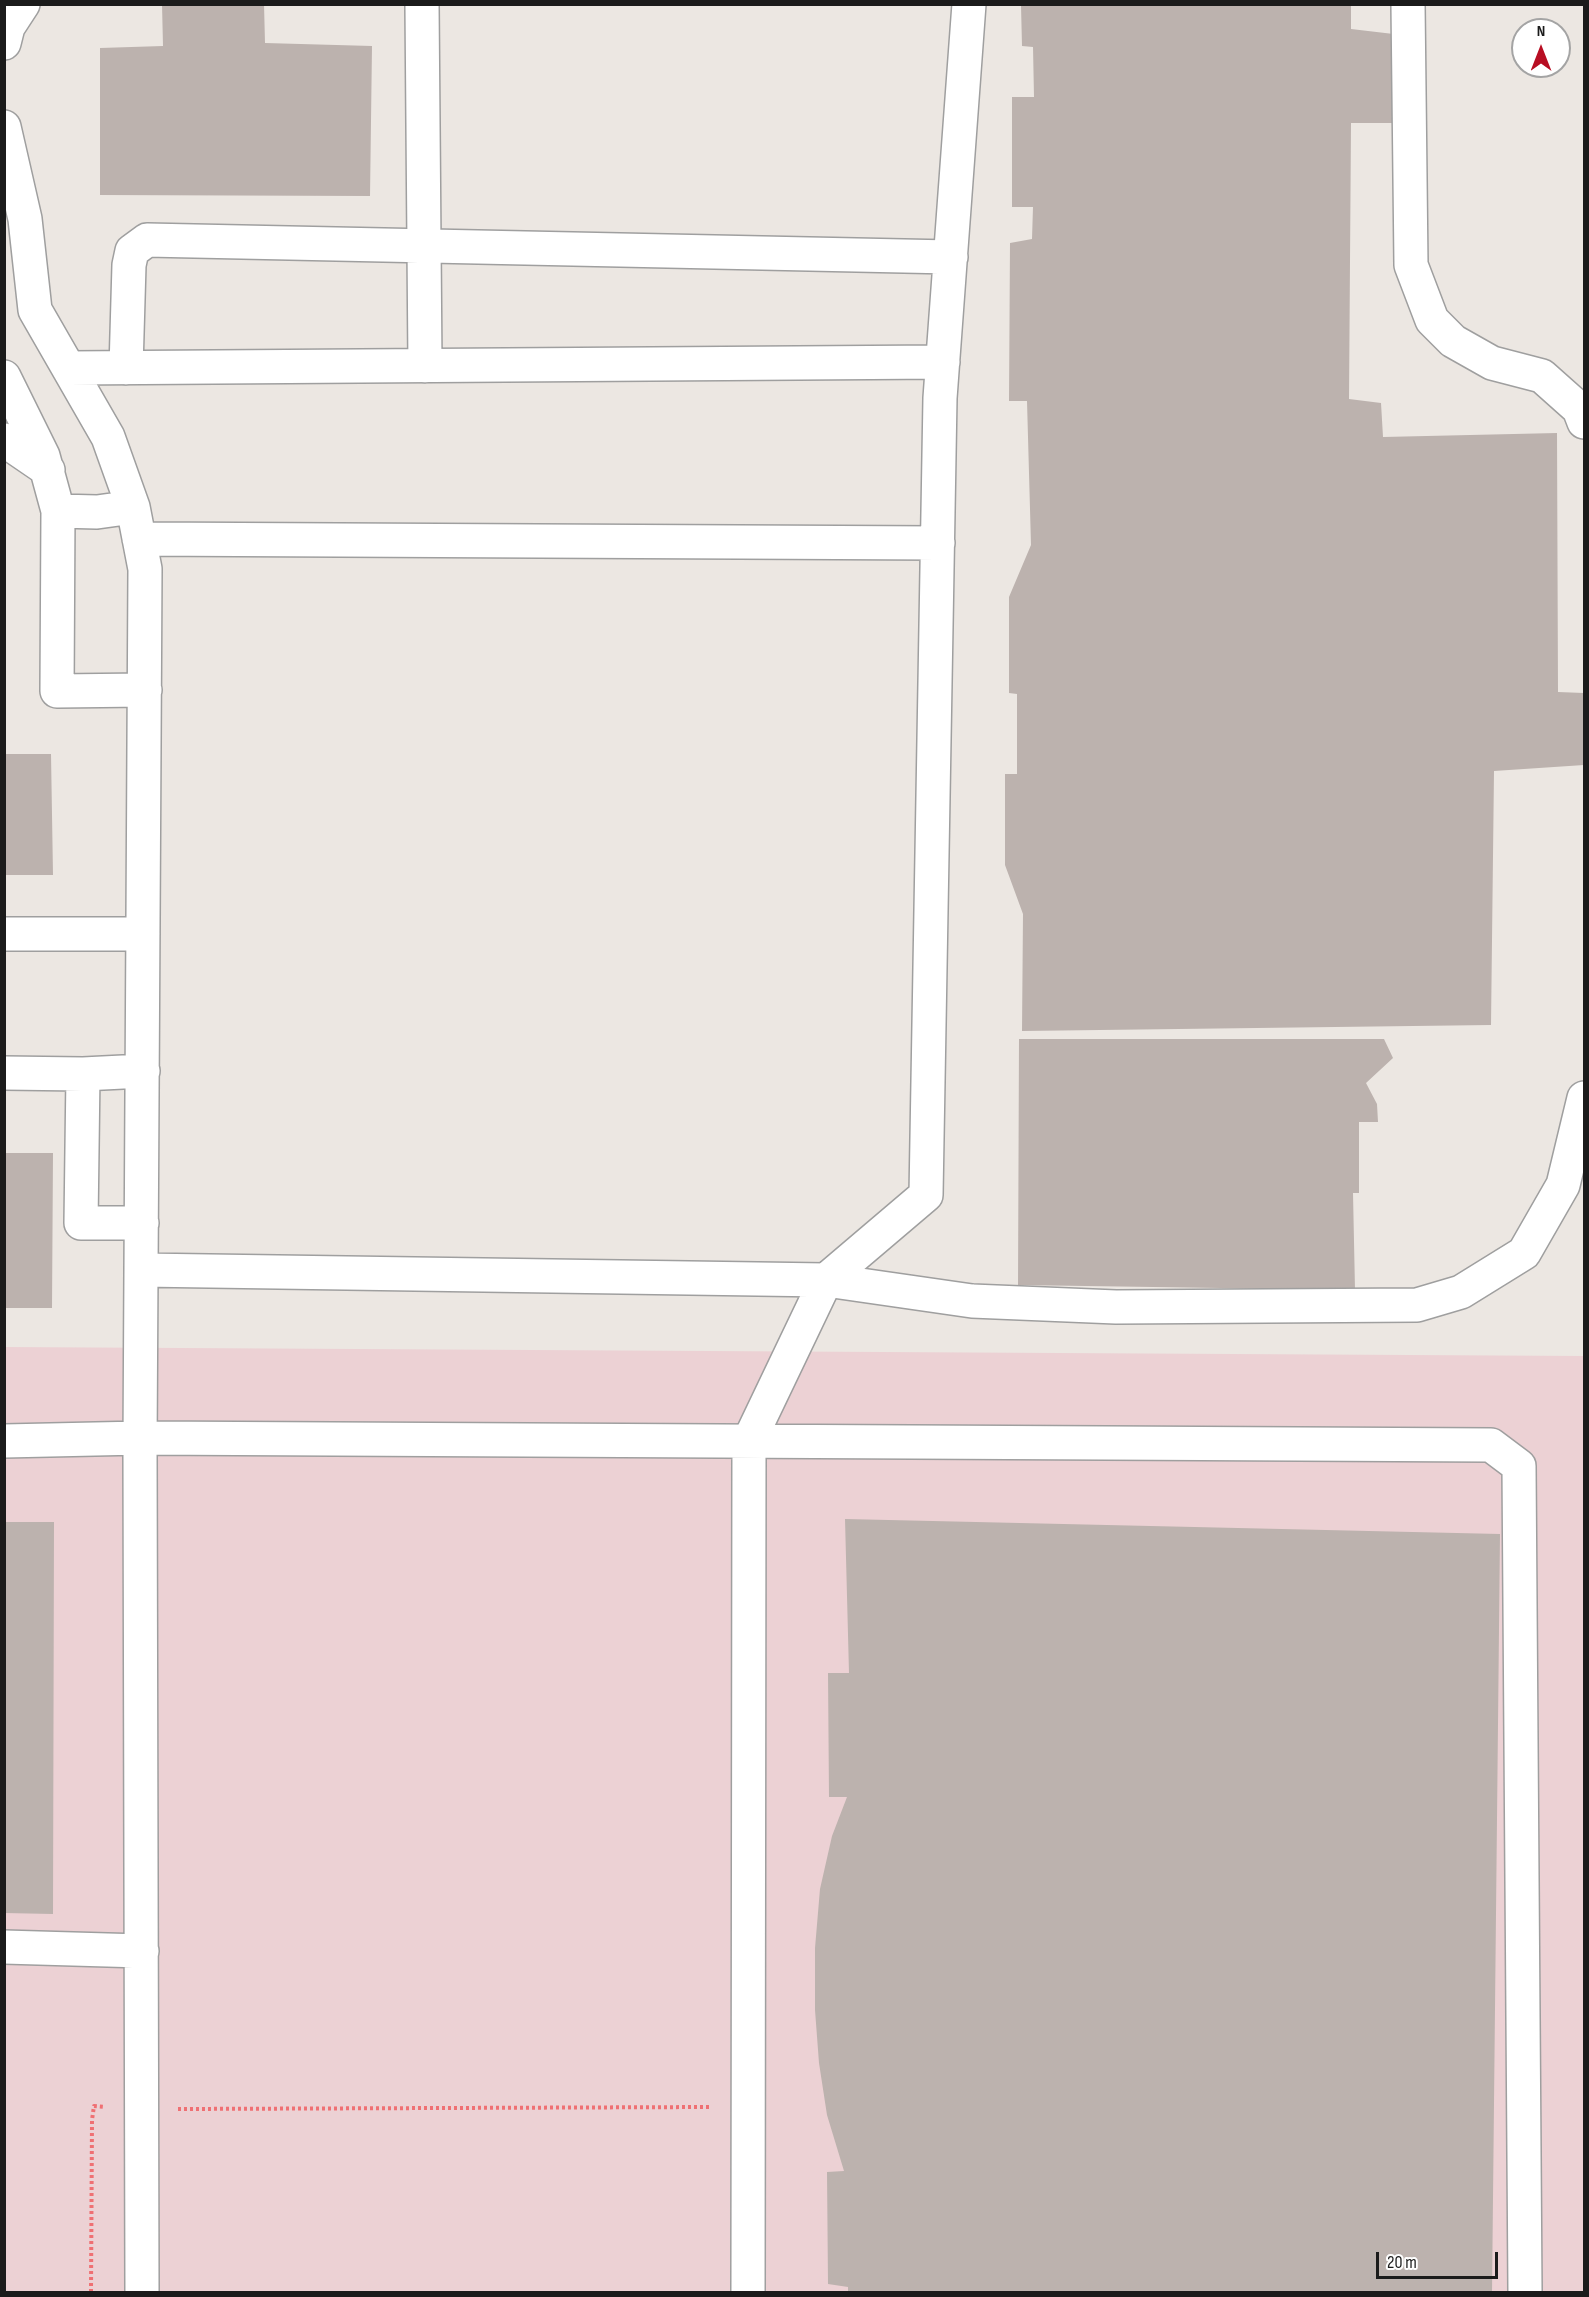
<!DOCTYPE html>
<html>
<head>
<meta charset="utf-8">
<style>
	body { margin:0 }
	#map { position:relative; width:1589px; height:2297px; overflow:hidden; background:#ece7e2; font-family:"Sofia Sans Condensed",sans-serif }
	canvas { display:block }
	.frame { position:absolute; inset:0; border:6px solid #1b1b1b; pointer-events:none }
	.north { position:absolute; left:1511px; top:18px; width:60px; height:60px; box-sizing:border-box; background:#fff; border:2px solid #a4a4a4; border-radius:50%; rotate:0deg; font-size:16px; font-weight:700; line-height:24px; text-align:center; color:#1b1b1b }
	.north::after { content:''; display:block; margin:auto; width:21px; height:27px; background:#b80e23; clip-path:polygon(50% 0,100% 100%,50% 72%,0 100%) }
	.scale { position:absolute; left:1376px; top:2252px; width:122px; height:27px; box-sizing:border-box; border:3px solid #1b1b1b; border-top:0; padding-left:8px; font-size:18px; line-height:21px; white-space:nowrap; color:#1b1b1b; -webkit-text-stroke:4px #fff; paint-order:stroke }
</style>
</head>
<body>
<div id="map">
<canvas width="1589" height="2297"></canvas>
<div class="frame"></div>
<div class="north">N</div>
<div class="scale">20 m</div>
</div>
<script>
const context = document.querySelector('canvas').getContext('2d');
context.lineJoin = 'round';
function paint(path, color) { context.fillStyle = color; context.fill(path, 'evenodd'); }
const poly = rows => new Path2D(rows.map(r => 'M' + r).join(''));
function stroke(path, color, width, dash) { context.strokeStyle = color; context.lineWidth = width; context.lineCap = dash ? 'butt' : 'round'; context.setLineDash(dash || []); context.stroke(path); }
const commercial = poly([
	[5,1347,1584,1356,1584,2292,5,2292]
]);
const building = poly([
	[162,4,264,4,265,43,372,46,370,196,100,195,100,48,163,46],
	[1021,5,1351,5,1351,29,1402,35,1402,123,1351,123,1349,399,1381,403,1383,437,1557,433,1558,692,1584,693,1584,765,1494,771,1491,1025,1022,1031,1023,914,1005,865,1005,774,1017,774,1017,694,1009,693,1009,597,1031,545,1027,401,1009,401,1010,243,1032,239,1033,207,1012,207,1012,97,1034,97,1033,47,1022,46],
	[4,754,51,754,53,875,4,875],
	[1019,1039,1384,1039,1393,1058,1366,1083,1377,1104,1378,1122,1359,1122,1359,1193,1353,1193,1355,1290,1018,1285],
	[4,1153,53,1153,52,1308,4,1308],
	[845,1519,1500,1534,1492,2292,848,2292,848,2287,828,2284,827,2172,844,2171,827,2115,819,2063,815,2010,815,1948,820,1889,832,1836,847,1797,829,1797,828,1673,849,1673],
	[4,1522,54,1522,53,1914,4,1913]
]);
const path = poly([
	[178,2109,711,2107],
	[91,2292,92,2120,94,2106,105,2107]
]);
const minor = poly([
	[422,4,425,366],
	[1408,4,1411,265,1432,320,1453,341,1492,363,1542,376,1579,409,1584,422],
	[4,43,8,27,23,4],
	[4,127,25,219,35,310,108,437,133,507,145,569,140,1447,142,2292],
	[69,368,943,362],
	[126,368,129,265,132,251,147,240,951,257],
	[4,377,43,456,58,511,97,512,133,507],
	[4,440,48,470],
	[58,511,57,691,145,690],
	[139,539,938,543],
	[4,934,143,934],
	[4,1073,83,1074],
	[142,1223,81,1223,83,1074,143,1071],
	[141,1270,826,1280,972,1301,1116,1307,1417,1305,1461,1292,1524,1253,1563,1185,1584,1098],
	[4,1441,141,1438,1491,1445,1519,1466,1525,2292],
	[4,1947,142,1951],
	[748,2292,749,1441,826,1280,926,1195,940,398,969,4]
]);
paint(commercial, '#ecd1d4');
paint(building, '#bcb2ae');
stroke(minor, '#9f9f9f', 36);
stroke(path, '#ef7073', 4, [3, 3]);
stroke(minor, '#fff', 33);
</script>
</body>
</html>
